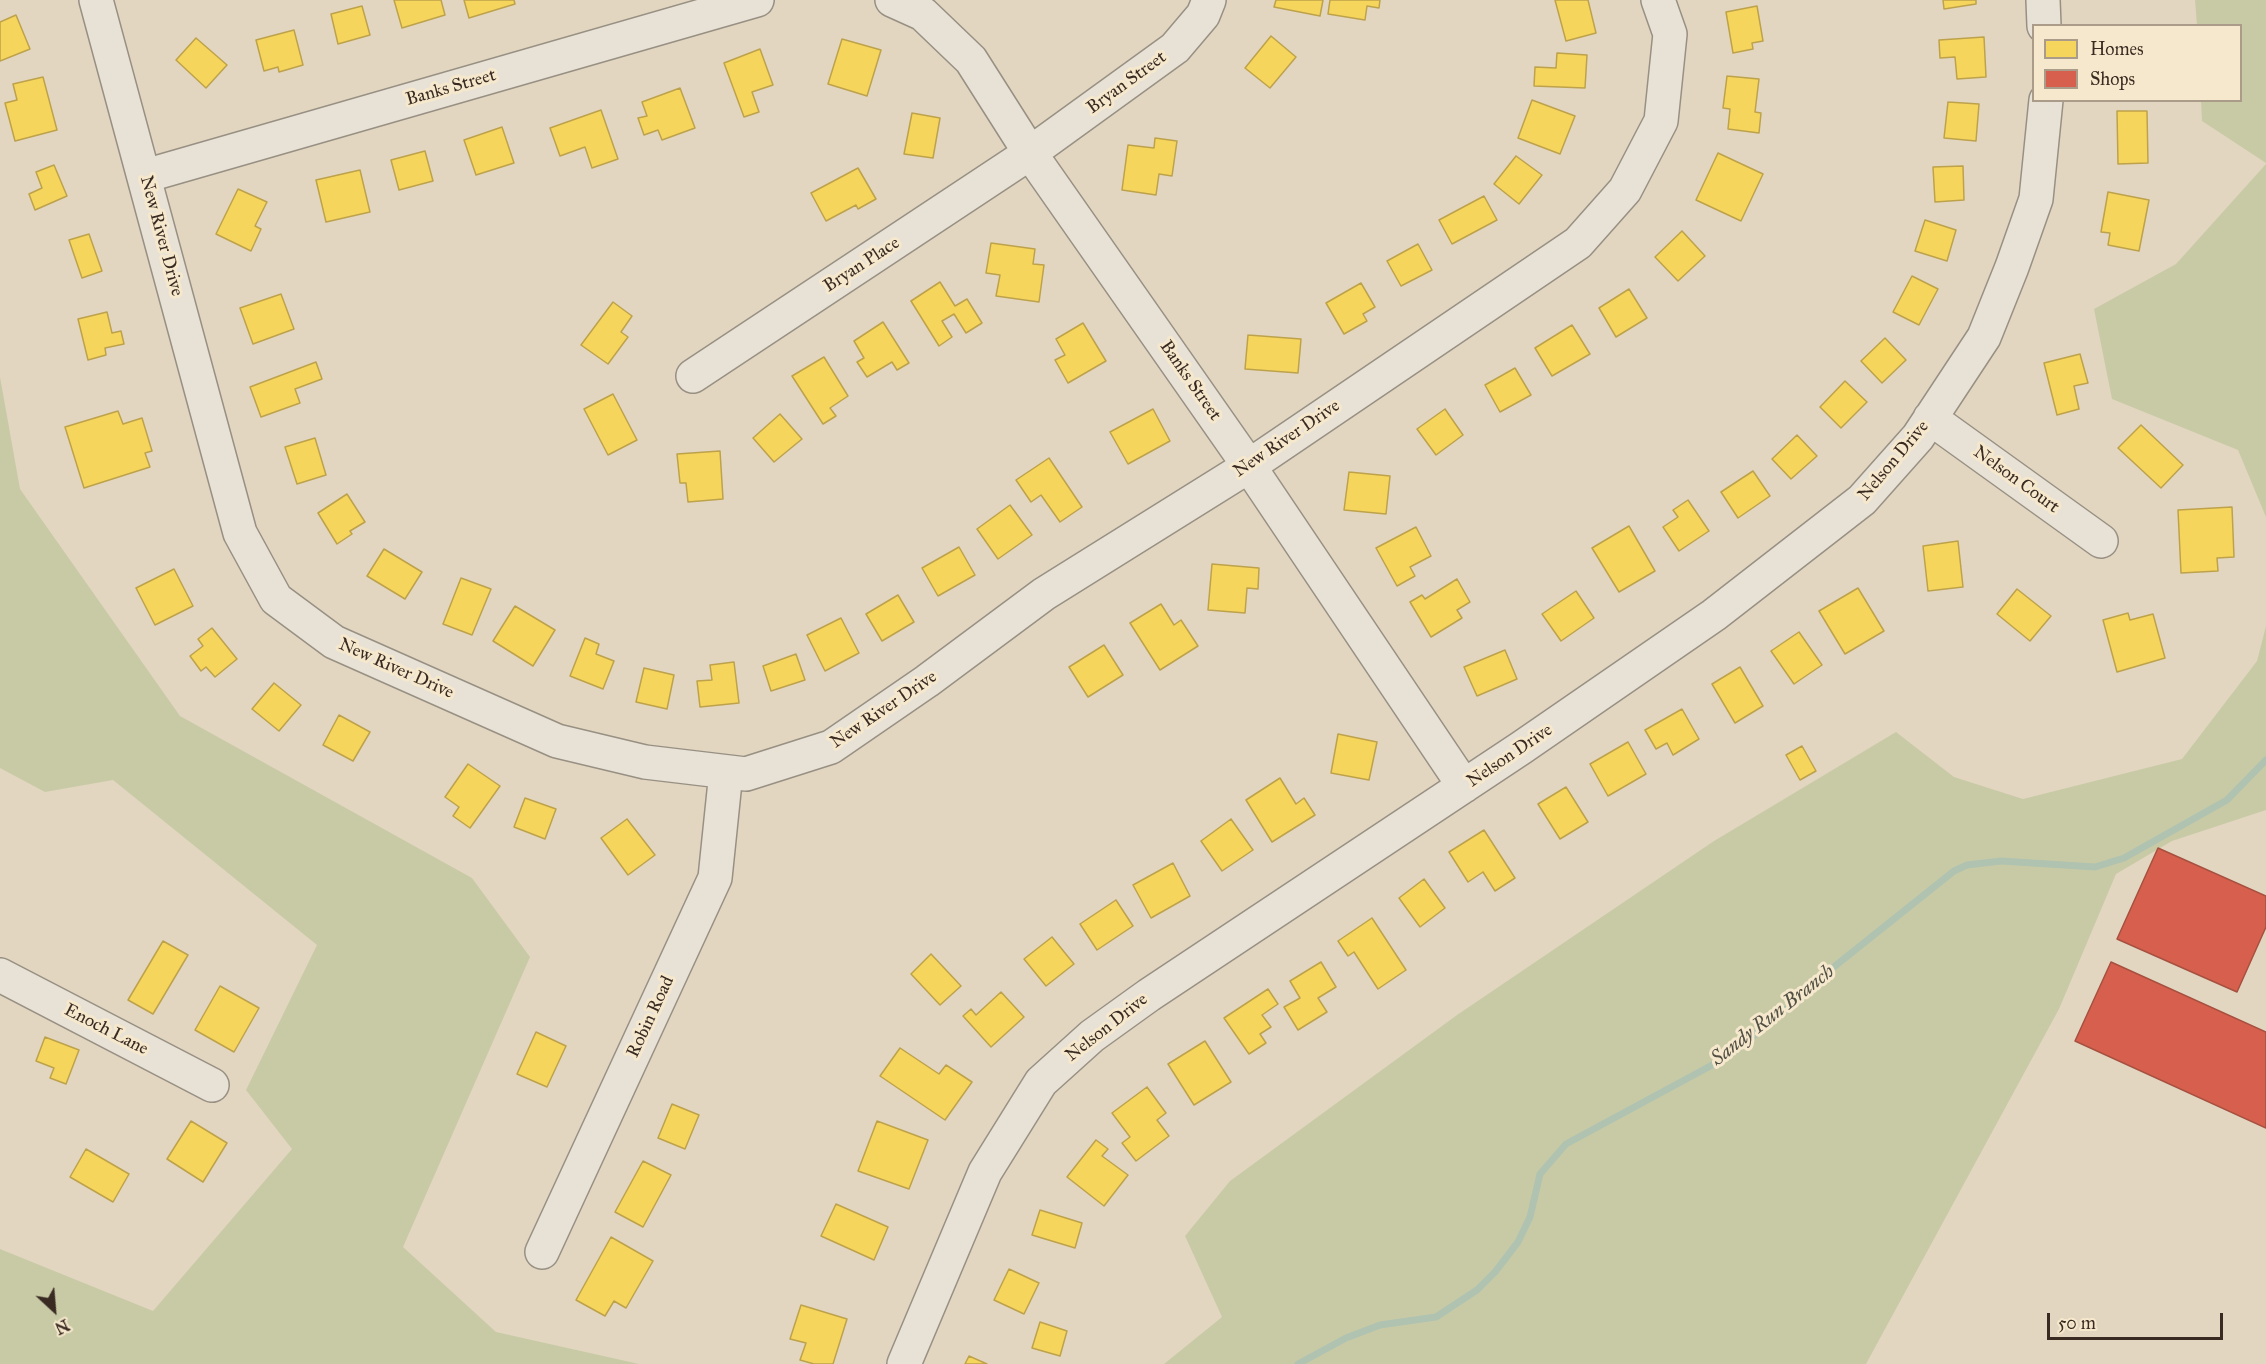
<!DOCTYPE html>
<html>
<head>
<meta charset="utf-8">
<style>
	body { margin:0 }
	#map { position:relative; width:2266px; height:1364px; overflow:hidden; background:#e2d6c0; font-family:"IM FELL Great Primer",serif }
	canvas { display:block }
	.legend { position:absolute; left:2032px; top:24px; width:210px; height:78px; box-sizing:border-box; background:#f6e8cc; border:2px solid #aa9c88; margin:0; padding:8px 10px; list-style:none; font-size:18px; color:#392b22 }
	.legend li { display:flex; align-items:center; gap:12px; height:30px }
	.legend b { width:30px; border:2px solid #aa9c88 }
	.north { position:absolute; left:24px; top:1280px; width:60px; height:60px; -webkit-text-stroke:4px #f6e8cc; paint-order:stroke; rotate:154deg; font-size:16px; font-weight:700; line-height:24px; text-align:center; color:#392b22 }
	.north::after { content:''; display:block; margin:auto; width:21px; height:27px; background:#392b22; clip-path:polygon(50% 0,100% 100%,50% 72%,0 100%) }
	.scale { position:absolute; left:2047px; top:1313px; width:176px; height:27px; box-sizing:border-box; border:3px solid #392b22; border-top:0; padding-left:8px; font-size:18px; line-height:21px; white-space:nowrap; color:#392b22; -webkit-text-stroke:4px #f6e8cc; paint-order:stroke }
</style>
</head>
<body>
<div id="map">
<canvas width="2266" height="1364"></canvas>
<ul class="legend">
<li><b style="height:16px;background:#f6d55c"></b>Homes</li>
<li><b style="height:16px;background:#d6604d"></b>Shops</li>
</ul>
<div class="north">N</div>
<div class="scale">50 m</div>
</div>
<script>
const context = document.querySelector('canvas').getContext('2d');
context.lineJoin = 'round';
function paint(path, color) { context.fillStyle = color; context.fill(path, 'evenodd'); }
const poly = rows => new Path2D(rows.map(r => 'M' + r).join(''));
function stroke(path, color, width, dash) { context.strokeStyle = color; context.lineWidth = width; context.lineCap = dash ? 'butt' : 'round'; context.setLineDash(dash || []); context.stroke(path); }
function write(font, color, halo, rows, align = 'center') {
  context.font = font + ' "IM FELL Great Primer",serif'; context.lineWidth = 6; context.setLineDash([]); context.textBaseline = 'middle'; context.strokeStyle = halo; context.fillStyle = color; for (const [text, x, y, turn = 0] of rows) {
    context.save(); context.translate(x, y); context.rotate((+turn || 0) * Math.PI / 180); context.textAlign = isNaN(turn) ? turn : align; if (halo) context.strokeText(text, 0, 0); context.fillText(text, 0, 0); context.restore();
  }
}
const green = poly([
	[2195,0,2266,0,2266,163,2202,121,2201,101,2240,100,2240,26,2197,25],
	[2266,164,2266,517,2238,450,2112,399,2094,309,2176,264],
	[0,377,20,489,180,716,472,878,530,957,403,1247,496,1332,639,1364,0,1364,0,1249,153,1311,292,1149,246,1090,317,945,113,780,45,792,0,768],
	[2266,626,2266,810,2172,841,2116,874,2059,1009,1866,1364,1164,1364,1222,1317,1185,1236,1230,1181,1457,1015,1714,841,1896,732,1954,777,2023,799,2182,759,2257,661]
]);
const homes = poly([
	[394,0,441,0,445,15,402,28,394,0],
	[464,0,514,0,515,4,469,18,464,0],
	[1276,0,1323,0,1320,16,1274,7,1276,0],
	[1330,0,1380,0,1379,8,1367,6,1365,20,1328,14,1330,0],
	[1555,0,1588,0,1596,33,1566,41,1555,0],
	[1943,0,1976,0,1976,4,1944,9,1943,0],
	[362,6,370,35,338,44,331,14,362,6],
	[1757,6,1763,41,1752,43,1753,49,1733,53,1726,12,1757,6],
	[16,15,30,49,0,61,0,22,16,15],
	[294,30,303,65,279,72,278,67,264,71,256,40,294,30],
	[1271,36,1296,57,1270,88,1245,68,1271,36],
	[1984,37,1986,77,1957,79,1955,57,1940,58,1939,40,1984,37],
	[196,38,227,65,206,88,176,60,196,38],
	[842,39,881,50,867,96,828,84,842,39],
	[760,49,773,85,752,92,759,112,744,117,724,63,760,49],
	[1557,53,1587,55,1585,88,1534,86,1535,67,1556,68,1557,53],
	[1727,76,1759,79,1755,112,1761,113,1759,133,1728,129,1730,109,1723,108,1727,76],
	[43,77,57,130,15,141,5,103,17,100,13,84,43,77],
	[680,88,695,128,662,140,658,130,644,135,638,118,647,116,642,102,680,88],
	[1532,100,1575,116,1560,154,1518,138,1532,100],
	[1948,102,1979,104,1976,141,1944,138,1948,102],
	[601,110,618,159,592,168,585,147,560,156,550,128,601,110],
	[2117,111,2147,111,2148,163,2118,164,2117,111],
	[912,113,940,118,933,158,904,154,912,113],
	[502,127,514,163,476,175,464,140,502,127],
	[1155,138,1177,141,1172,176,1159,174,1156,195,1122,190,1128,145,1154,148,1155,138],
	[425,151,433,181,399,190,391,160,425,151],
	[1718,153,1763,174,1741,221,1696,200,1718,153],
	[1516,156,1542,175,1519,204,1494,184,1516,156],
	[54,165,67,196,35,210,29,194,42,188,36,172,54,165],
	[1963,166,1964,200,1935,202,1933,167,1963,166],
	[858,168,876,199,858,209,856,205,826,221,811,193,858,168],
	[360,170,370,212,326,222,316,180,360,170],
	[238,189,267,202,255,226,261,229,251,251,216,234,238,189],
	[2108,192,2149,200,2139,251,2108,245,2110,233,2101,232,2108,192],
	[1484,196,1497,220,1452,244,1439,220,1484,196],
	[1925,220,1956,230,1947,261,1915,251,1925,220],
	[1682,231,1705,256,1678,281,1655,257,1682,231],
	[89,234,102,271,82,278,69,240,89,234],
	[991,243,1035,249,1033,264,1044,265,1039,302,996,296,1000,275,986,273,991,243],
	[1418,244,1432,270,1401,286,1387,261,1418,244],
	[1912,276,1938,289,1919,325,1893,312,1912,276],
	[940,282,955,306,967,299,982,323,966,333,954,314,942,321,952,337,939,346,911,301,940,282],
	[1361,283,1375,307,1363,314,1367,321,1344,334,1326,303,1361,283],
	[1629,289,1647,318,1616,337,1599,308,1629,289],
	[281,294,294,329,253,344,240,308,281,294],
	[613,302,632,316,621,332,628,337,608,364,581,345,613,302],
	[107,312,112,333,121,331,124,344,105,348,106,355,88,360,78,319,107,312],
	[883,322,909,363,897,370,892,362,867,377,857,362,864,358,854,341,883,322],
	[1083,323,1106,361,1068,383,1055,360,1065,355,1056,339,1083,323],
	[1572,325,1590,354,1552,376,1535,348,1572,325],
	[1248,335,1301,339,1298,373,1245,369,1248,335],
	[1885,338,1906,360,1882,383,1861,361,1885,338],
	[2080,354,2088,383,2074,386,2079,409,2057,415,2044,363,2080,354],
	[824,357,848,396,830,408,836,416,823,424,792,376,824,357],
	[316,362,322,379,295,389,300,403,261,417,250,387,316,362],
	[1515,368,1531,395,1500,412,1485,385,1515,368],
	[1845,381,1867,402,1841,428,1820,407,1845,381],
	[613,394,637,440,608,455,584,409,613,394],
	[1153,409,1170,441,1128,464,1110,432,1153,409],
	[1445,409,1463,435,1436,455,1417,429,1445,409],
	[118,411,123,424,142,418,152,451,145,453,150,467,84,488,65,427,118,411],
	[780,414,802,439,774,462,753,438,780,414],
	[2141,425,2183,465,2161,488,2118,448,2141,425],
	[1797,435,1817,456,1791,479,1772,459,1797,435],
	[315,438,326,475,297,484,285,447,315,438],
	[720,451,723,499,688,502,686,483,680,483,677,454,720,451],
	[1049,458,1082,507,1060,522,1041,495,1031,502,1016,480,1049,458],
	[1753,471,1770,496,1738,518,1721,492,1753,471],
	[1349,472,1390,476,1386,514,1344,510,1349,472],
	[347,494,365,522,350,531,352,534,337,544,318,513,347,494],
	[1688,500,1709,531,1679,551,1663,527,1678,517,1673,510,1688,500],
	[1010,505,1032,535,998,559,977,529,1010,505],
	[2232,507,2234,557,2217,558,2218,571,2181,573,2178,510,2232,507],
	[1629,526,1655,571,1619,592,1592,548,1629,526],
	[1416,527,1431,556,1410,567,1415,576,1397,586,1376,548,1416,527],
	[1958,541,1963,587,1928,591,1923,546,1958,541],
	[959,547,975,575,938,596,922,568,959,547],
	[384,549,422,572,405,599,367,576,384,549],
	[1212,564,1259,568,1258,589,1247,588,1245,613,1208,610,1212,564],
	[174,569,193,606,155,625,136,588,174,569],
	[461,578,491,589,472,635,443,624,461,578],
	[1457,579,1470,602,1457,610,1462,618,1431,637,1410,602,1422,595,1425,599,1457,579],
	[1858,588,1884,631,1845,654,1819,611,1858,588],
	[2017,589,2051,616,2030,641,1997,614,2017,589],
	[1576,591,1594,618,1561,641,1542,614,1576,591],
	[898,595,914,622,882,641,866,614,898,595],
	[1161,604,1174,625,1181,620,1198,646,1160,670,1130,623,1161,604],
	[515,606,555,630,533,666,493,641,515,606],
	[2128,613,2130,620,2153,614,2165,658,2117,672,2103,620,2128,613],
	[841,618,859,653,825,671,807,635,841,618],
	[212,628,237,659,215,677,206,667,201,671,190,656,203,646,198,639,212,628],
	[1799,632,1822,665,1794,684,1771,651,1799,632],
	[585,638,599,644,596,654,614,661,603,689,570,676,585,638],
	[1104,645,1123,675,1088,697,1069,667,1104,645],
	[1505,650,1517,679,1477,696,1464,667,1505,650],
	[796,654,805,680,771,691,763,666,796,654],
	[734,662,739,703,700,707,697,681,712,680,710,665,734,662],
	[1740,667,1763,706,1735,723,1712,684,1740,667],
	[644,668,674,675,667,709,636,702,644,668],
	[274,683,301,705,279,731,252,709,274,683],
	[1682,709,1699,739,1673,755,1667,743,1656,749,1645,730,1682,709],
	[339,715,370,732,353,761,323,745,339,715],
	[1338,734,1377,742,1369,780,1331,773,1338,734],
	[1628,742,1646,774,1608,796,1590,764,1628,742],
	[1802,746,1816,771,1800,780,1786,755,1802,746],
	[468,764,500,786,470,828,453,816,459,807,445,797,468,764],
	[1280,778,1296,804,1304,798,1315,815,1272,842,1246,800,1280,778],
	[1566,787,1588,822,1560,839,1538,804,1566,787],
	[525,798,556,809,545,839,514,827,525,798],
	[627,819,655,855,628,875,601,838,627,819],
	[1231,819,1253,850,1222,871,1201,841,1231,819],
	[1484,830,1515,878,1495,891,1483,872,1468,882,1449,852,1484,830],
	[1173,863,1190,896,1151,918,1133,885,1173,863],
	[1424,879,1445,908,1420,927,1399,898,1424,879],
	[1116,900,1133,926,1097,950,1080,924,1116,900],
	[1372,918,1406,970,1378,989,1354,952,1348,956,1338,941,1372,918],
	[1052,937,1074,964,1046,986,1024,959,1052,937],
	[163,941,188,955,153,1014,128,1000,163,941],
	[931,954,961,986,940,1005,911,974,931,954],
	[1321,962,1336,987,1318,998,1327,1012,1298,1030,1284,1007,1300,998,1290,981,1321,962],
	[220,986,259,1008,234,1052,195,1030,220,986],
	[1268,989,1278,1004,1262,1015,1271,1027,1260,1034,1266,1043,1249,1054,1224,1018,1268,989],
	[1001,992,1024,1017,991,1047,963,1016,971,1009,976,1015,1001,992],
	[536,1032,566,1046,547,1087,517,1074,536,1032],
	[45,1037,79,1050,66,1084,50,1078,54,1068,36,1061,45,1037],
	[1205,1041,1231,1082,1194,1105,1168,1064,1205,1041],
	[900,1048,939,1074,946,1065,972,1082,945,1120,880,1076,900,1048],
	[1147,1087,1166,1113,1157,1120,1169,1136,1136,1161,1122,1143,1130,1137,1112,1113,1147,1087],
	[672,1104,699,1115,685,1149,658,1138,672,1104],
	[191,1121,227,1143,203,1182,167,1159,191,1121],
	[877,1121,928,1140,909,1189,858,1171,877,1121],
	[1096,1140,1108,1149,1102,1156,1128,1175,1104,1206,1067,1177,1096,1140],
	[86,1149,129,1174,113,1202,70,1177,86,1149],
	[643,1161,671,1175,643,1227,615,1212,643,1161],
	[836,1204,888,1227,874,1260,821,1236,836,1204],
	[1040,1210,1082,1223,1075,1248,1032,1235,1040,1210],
	[611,1237,653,1261,626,1308,614,1301,605,1316,576,1300,611,1237],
	[1009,1269,1039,1283,1024,1314,994,1300,1009,1269],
	[801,1305,847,1319,833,1364,814,1364,800,1360,806,1343,790,1339,801,1305],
	[1040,1322,1067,1331,1060,1356,1032,1348,1040,1322],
	[969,1356,987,1364,965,1364,969,1356]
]);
const shops = poly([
	[2158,848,2266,896,2266,927,2237,992,2117,939,2158,848],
	[2111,962,2266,1032,2266,1128,2075,1041,2111,962]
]);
const stream = poly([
	[1298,1364,1346,1338,1380,1325,1436,1317,1477,1290,1495,1272,1518,1242,1530,1217,1540,1174,1566,1144,1727,1057,1789,1007,1835,966,1954,871,1967,865,2001,861,2095,867,2124,858,2227,800,2266,760]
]);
const minor = poly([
	[96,0,240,533,276,599,334,642,557,741,645,762,746,774,831,747,927,681,1044,594,1249,466,1578,243,1625,190,1661,121,1670,34,1658,0],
	[892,0,923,14,971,60,1030,153,1249,466,1464,786],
	[2043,0,2044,26],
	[145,176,757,0],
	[693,376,1030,153,1175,48,1203,15,1209,0],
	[1930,418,2101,541],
	[0,975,212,1085],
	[542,1252,715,878,726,772],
	[904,1364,985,1172,1041,1082,1092,1036,1149,995,1521,748,1714,615,1862,500,1918,437,1984,337,2012,267,2036,199,2046,100]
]);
const streetNames = [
	["Bryan Street",1127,83,-36],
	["Banks Street",451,88,-16],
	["New River Drive",161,236,75],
	["Bryan Place",862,265,-33],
	["Banks Street",1190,381,55],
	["New River Drive",1287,439,-34],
	["Nelson Drive",1894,461,-50],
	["Nelson Court",2016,480,36],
	["New River Drive",396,669,24],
	["New River Drive",884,710,-34],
	["Nelson Drive",1510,756,-34],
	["Robin Road",651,1017,-65],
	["Nelson Drive",1107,1028,-38],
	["Enoch Lane",106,1030,27]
];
const waterNames = [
	["Sandy Run Branch",1773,1016,-38]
];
paint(green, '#c8caa6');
paint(homes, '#f6d55c');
stroke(homes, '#bda24b', 1.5);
paint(shops, '#d6604d');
stroke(shops, '#a75040', 1.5);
stroke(stream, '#b0c3b1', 7);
stroke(minor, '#989083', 36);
stroke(minor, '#e7e1d6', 33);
write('18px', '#392b22', '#f6e8cc', streetNames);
write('italic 20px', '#524f44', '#f6e8cc', waterNames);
</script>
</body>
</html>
